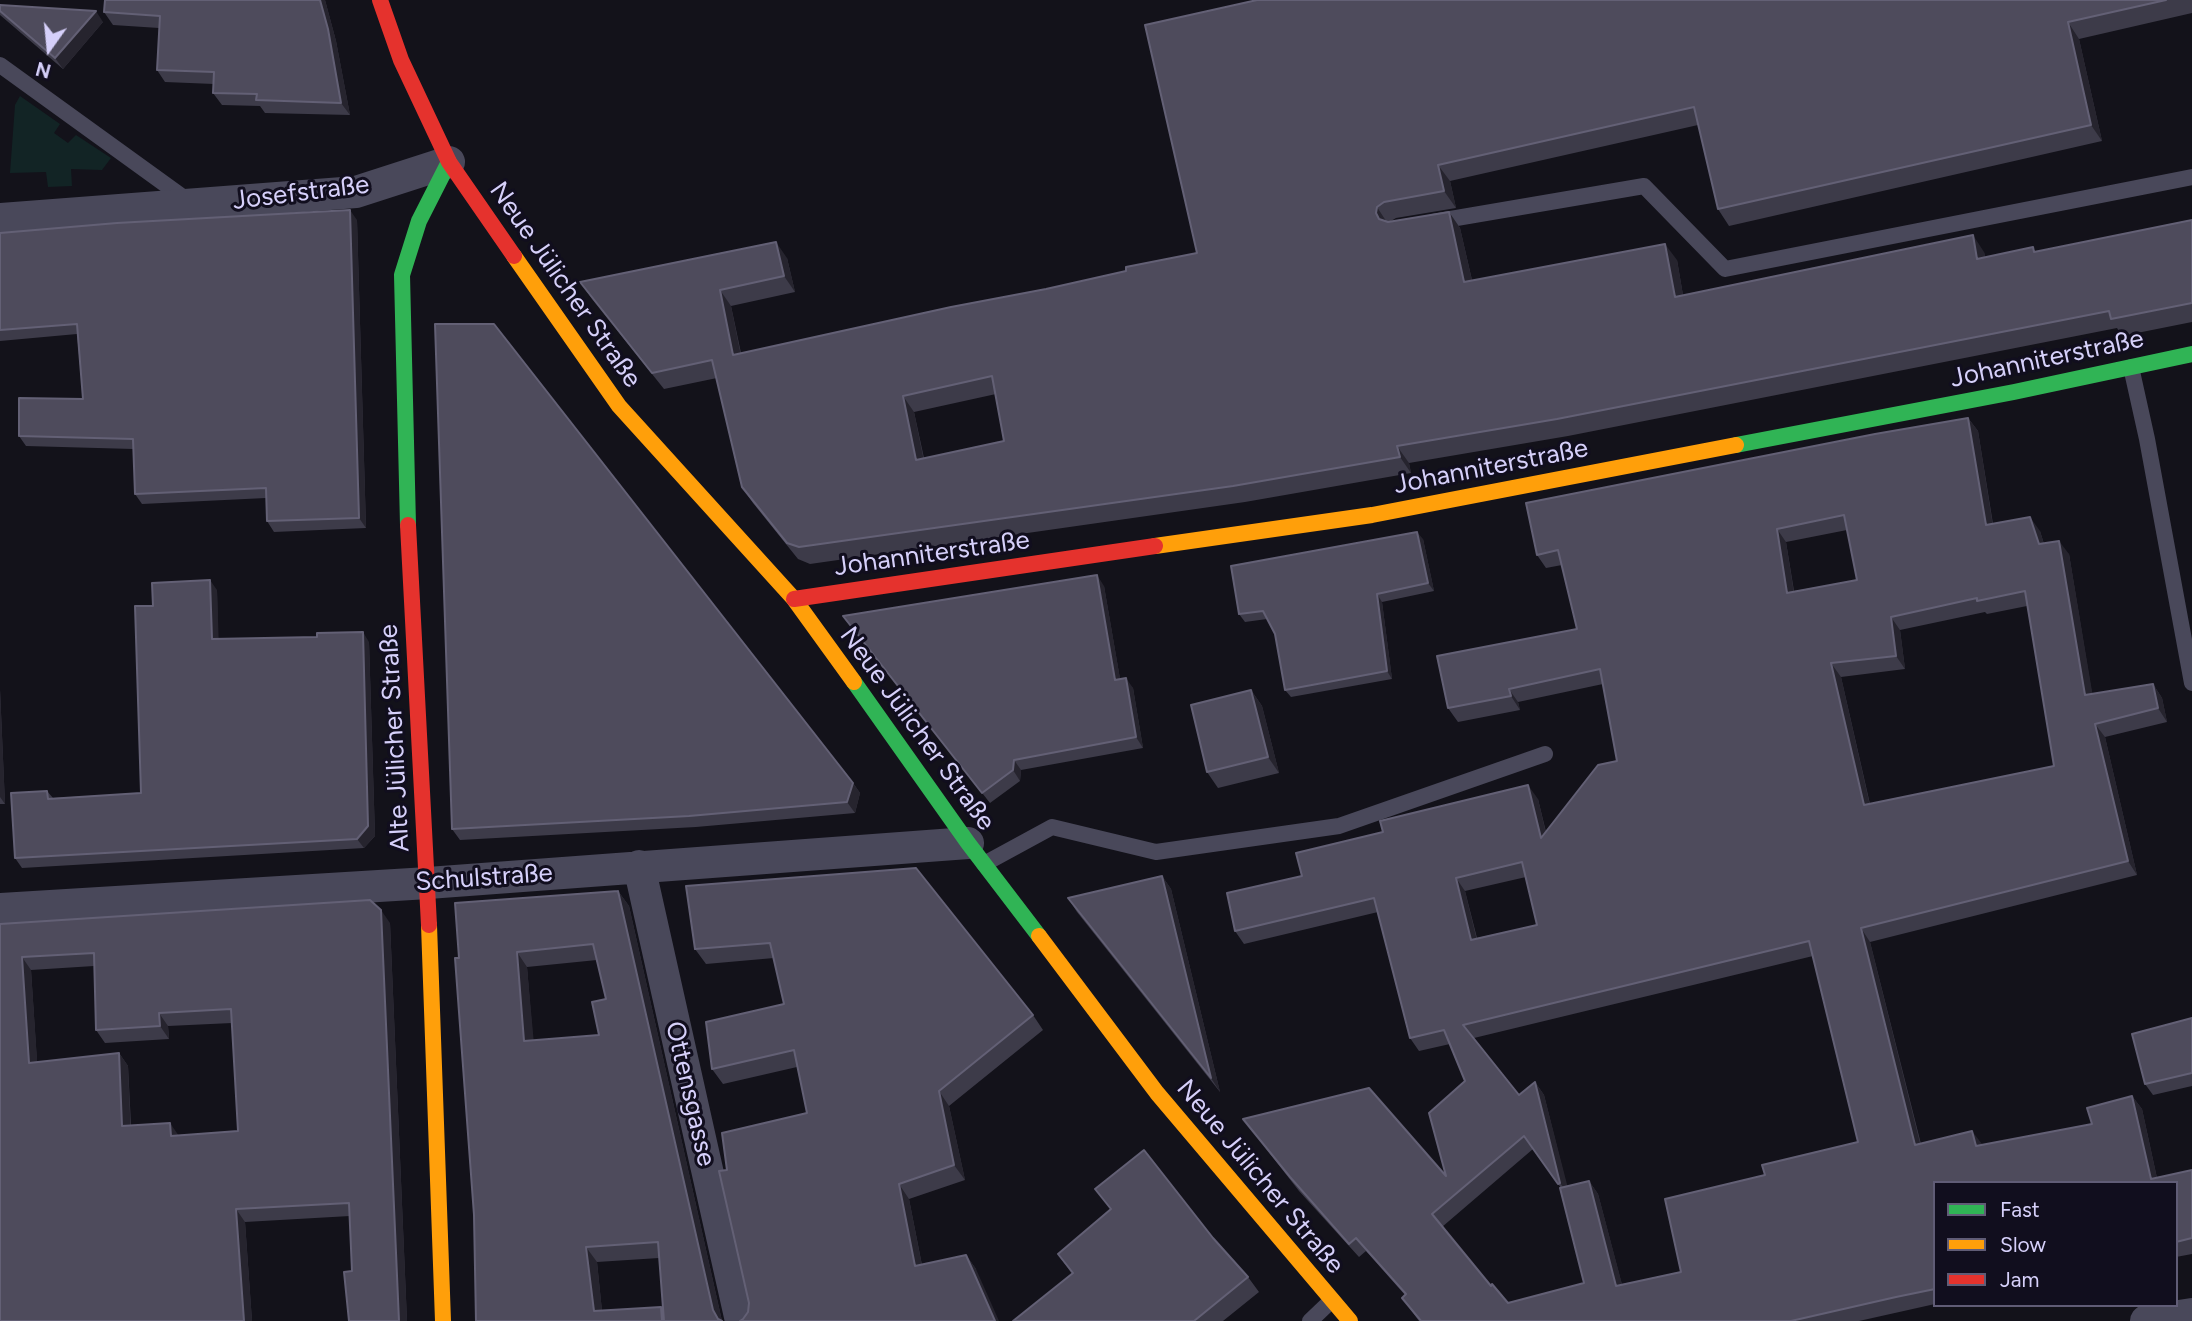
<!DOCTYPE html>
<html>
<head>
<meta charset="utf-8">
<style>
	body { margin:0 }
	#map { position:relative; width:2192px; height:1321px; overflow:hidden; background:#13121a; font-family:Figtree,sans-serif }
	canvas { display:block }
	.legend { position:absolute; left:1933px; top:1181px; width:245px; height:126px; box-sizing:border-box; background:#110e1e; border:2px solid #605c76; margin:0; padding:9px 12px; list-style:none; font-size:21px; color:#d6d0fa }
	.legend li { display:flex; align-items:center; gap:14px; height:35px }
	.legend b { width:35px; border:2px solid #605c76 }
	.north { position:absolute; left:14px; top:14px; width:70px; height:70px; -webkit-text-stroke:5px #110e1e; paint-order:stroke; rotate:195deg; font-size:19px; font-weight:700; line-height:28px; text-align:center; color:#d6d0fa }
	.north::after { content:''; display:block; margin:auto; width:24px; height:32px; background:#d6d0fa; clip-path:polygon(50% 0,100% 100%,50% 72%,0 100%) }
</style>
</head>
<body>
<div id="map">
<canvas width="2192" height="1321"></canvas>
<ul class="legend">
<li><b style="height:9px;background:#30b455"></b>Fast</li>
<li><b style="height:9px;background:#ff9f0a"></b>Slow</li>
<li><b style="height:9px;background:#e5322d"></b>Jam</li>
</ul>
<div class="north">N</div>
</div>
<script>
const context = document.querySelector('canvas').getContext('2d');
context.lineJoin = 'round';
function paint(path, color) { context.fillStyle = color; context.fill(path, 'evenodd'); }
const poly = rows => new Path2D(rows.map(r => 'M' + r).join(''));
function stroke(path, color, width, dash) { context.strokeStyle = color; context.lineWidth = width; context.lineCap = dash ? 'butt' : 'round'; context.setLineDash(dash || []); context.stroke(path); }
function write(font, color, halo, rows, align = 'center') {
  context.font = font + ' Figtree,sans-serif'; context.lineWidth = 6; context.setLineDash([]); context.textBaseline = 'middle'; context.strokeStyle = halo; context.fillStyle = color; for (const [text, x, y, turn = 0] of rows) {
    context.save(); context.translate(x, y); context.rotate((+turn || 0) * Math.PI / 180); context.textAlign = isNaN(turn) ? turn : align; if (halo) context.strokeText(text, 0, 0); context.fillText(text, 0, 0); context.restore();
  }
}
const green = poly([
	[20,96,60,124,54,133,68,143,76,135,111,158,102,170,71,169,72,186,48,187,46,172,10,173,15,105]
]);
const lane = poly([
	[0,65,191,203],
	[1433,222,1644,186,1725,269,2192,177],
	[2131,367,2147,439,2192,683],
	[984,864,1052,827,1156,852,1339,826,1545,754],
	[1310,1321,1332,1300]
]);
const street = poly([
	[0,219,356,192,449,162],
	[639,866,741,1321],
	[0,909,428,883,968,843],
	[2146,1321,2192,1314]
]);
const fast = poly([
	[1736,445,2014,392,2192,354],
	[408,525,402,275,419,221,449,162],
	[854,682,968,843,1039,936]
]);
const slow = poly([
	[514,256,619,406,794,599,854,682],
	[1155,546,1372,515,1736,445],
	[429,925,443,1321],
	[1039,936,1157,1093,1350,1321]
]);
const jam = poly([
	[380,0,401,60,449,162,514,256],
	[408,525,429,925],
	[794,599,1155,546]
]);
const wall = poly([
	[105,0,325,0,336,41,350,115,265,113,260,106,222,105,213,93,214,84,165,82,157,70,159,28,113,25,104,12],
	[1257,0,2192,0,2192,13,2079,39,2102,141,1729,226,1718,209,1698,125,1450,181,1456,208,1396,218,1391,221,1449,212,1460,228,1472,280,1677,260,1683,295,1984,252,1985,257,2036,252,2192,220,2192,322,2122,336,2117,328,1568,436,1409,463,1411,473,1245,502,810,564,798,559,753,503,742,487,717,378,664,389,592,299,580,282,787,258,795,292,731,306,741,353,1046,289,1126,271,1197,253],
	[996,394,1004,441,924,458,914,412],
	[0,5,103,22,63,69,0,15],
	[357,220,366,528,274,532,267,521,266,498,142,504,135,494,133,449,26,446,19,436,83,399,77,334,0,341,0,233],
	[1968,418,1978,431,1993,524,2040,531,2044,544,2069,554,2092,694,2153,684,2162,698,2167,722,2105,737,2137,875,1870,942,1921,1144,1982,1145,2092,1124,2132,1096,2142,1109,2157,1178,2192,1170,2192,1254,2176,1257,2176,1183,1935,1183,1935,1304,1859,1321,1419,1321,1402,1298,1405,1295,1366,1251,1359,1257,1299,1191,1243,1119,1446,1176,1465,1081,1450,1044,1419,1051,1410,1038,1378,912,1244,944,1235,931,1302,876,1538,799,1546,832,1617,761,1603,684,1518,702,1520,710,1458,722,1448,708,1577,629,1562,565,1546,568,1537,555],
	[1847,530,1857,580,1794,591,1786,542],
	[2027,606,2054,766,1870,804,1841,677,1905,669,1900,630,1985,612,1987,614],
	[1526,877,1537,925,1477,938,1465,891],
	[1813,956,1858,1142,1765,1175,1681,1272,1622,1285,1598,1194,1589,1181,1567,1187,1544,1095,1535,1082,1519,1095,1474,1038],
	[1533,1149,1561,1188,1584,1283,1508,1303,1491,1286,1442,1227],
	[1423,539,1434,591,1382,602,1392,679,1291,697,1285,690,1275,634,1267,619,1245,622,1239,614],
	[1104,586,1120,679,1133,688,1143,748,1021,770,1020,781,990,803,843,616],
	[217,590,218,639,369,642,375,836,364,848,22,868,15,858,47,791,53,798,141,793,153,606],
	[0,689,5,804,0,804],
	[1251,690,1262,706,1279,773,1218,788,1207,772],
	[853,783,860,793,855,813,696,827,460,840,452,829],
	[1162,876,1171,889,1220,1092,1077,912,1068,898],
	[686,886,1033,1015,1043,1030,949,1106,965,1180,909,1199,922,1265,966,1255,976,1269,743,1319,748,1312,749,1303,727,1170,807,1113,797,1067,723,1084,712,1069,784,1004,774,958,706,964,695,949],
	[618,891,629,906,722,1321,476,1321,474,1215,459,958],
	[597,960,606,999,599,1035,533,1040,527,967],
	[659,1258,663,1310,661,1307,602,1311,597,1262],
	[390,923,407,1321,349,1321,352,1271,350,1216,245,1222,252,1321,0,1321,0,924],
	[94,966,96,1030,105,1043,169,1039,168,1026,232,1023,238,1131,179,1135,131,1125,128,1066,119,1053,37,1062,31,970],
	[2192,1018,2192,1086,2153,1095,2145,1084],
	[1095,1189,1213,1238,1248,1277,1259,1292,1223,1321,1013,1321,1072,1274,1058,1254,1111,1210]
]);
const shadedWall = poly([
	[320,0,325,0,336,41,350,115,341,103],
	[96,11,103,22,63,69,55,58],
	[2068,22,2079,39,2102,141,2091,125],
	[1438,165,1450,181,1456,208,1444,191],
	[1377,207,1388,224,1379,219,1376,213],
	[350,210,357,220,366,528,359,518],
	[1449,212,1460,228,1476,298,1464,282],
	[1973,235,1984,252,1989,275,1977,259],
	[776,242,787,258,795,292,784,276],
	[1665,244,1677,260,1686,313,1675,297],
	[720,290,731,306,744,371,733,355],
	[903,396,914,412,927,476,916,460],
	[1968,418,1978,431,1995,539,1986,525],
	[1397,446,1409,463,1411,473,1400,457],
	[2030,517,2040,531,2048,558,2039,544],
	[1777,529,1786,542,1796,606,1787,593],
	[1417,532,1423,539,1434,591,1428,583],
	[2059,541,2069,554,2095,709,2085,695],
	[1097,575,1104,586,1122,690,1115,680],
	[210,580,217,590,219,649,212,639],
	[1377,594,1382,602,1392,679,1387,671],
	[1891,617,1900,630,1905,669,1896,656],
	[363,632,369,642,375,836,364,848,357,839],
	[1831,663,1841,677,1873,819,1864,805],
	[1126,678,1133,688,1143,748,1136,737],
	[2153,684,2162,698,2167,722,2158,708],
	[0,689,0,690,5,804,0,797],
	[1509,689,1518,702,1520,710,1511,696],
	[1251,690,1262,706,1279,773,1268,757],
	[2095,724,2105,737,2137,875,2128,861],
	[1014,760,1021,770,1020,781,1013,770],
	[853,783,860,793,855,813,847,802],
	[1528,785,1538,799,1550,851,1541,838],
	[1162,876,1171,889,1220,1092,1211,1078],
	[1456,878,1465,891,1480,953,1471,940],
	[618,891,629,906,722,1321,719,1321,713,1310],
	[381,910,390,923,407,1321,399,1321],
	[1861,928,1870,942,1924,1159,1915,1145],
	[517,952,527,967,535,1055,524,1041],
	[22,957,31,970,38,1075,29,1063],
	[159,1013,168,1026,169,1039,160,1026],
	[119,1053,128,1066,131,1139,122,1126],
	[1535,1082,1544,1095,1570,1196,1560,1183],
	[939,1091,949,1106,965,1180,954,1165],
	[2132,1096,2142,1109,2158,1183,2151,1179],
	[170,1123,179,1136,171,1136],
	[1972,1131,1982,1144,1986,1160,1976,1146],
	[1589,1181,1598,1194,1626,1299,1616,1286],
	[899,1184,909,1199,925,1281,915,1266],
	[236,1209,245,1222,252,1321,244,1321],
	[586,1247,597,1262,603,1321,594,1311],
	[966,1255,976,1269,999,1321,995,1321]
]);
const building = poly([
	[105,0,320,0,328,29,341,103,256,100,257,94,213,93,214,72,157,70,160,16,104,12,105,0],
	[1257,0,2166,0,2068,22,2091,125,1718,209,1694,107,1438,165,1444,191,1384,202,1377,207,1376,213,1379,219,1388,222,1449,212,1464,282,1665,244,1675,297,1973,235,1977,259,2033,247,2034,252,2192,220,2192,303,2111,319,2109,311,1557,419,1397,446,1400,457,1233,486,799,547,787,543,742,487,712,360,652,373,580,282,776,242,784,276,720,290,733,355,951,307,1046,289,1126,271,1126,267,1197,253,1145,25,1257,0],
	[992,376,1004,441,916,460,903,396,992,376],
	[0,5,96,11,55,58,0,11,0,5],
	[350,210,359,518,267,521,266,488,135,494,133,439,19,436,19,398,83,399,77,324,0,330,0,233,117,223,350,210],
	[435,324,494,324,853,783,847,802,689,816,452,829,435,324],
	[1968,418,1986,525,2030,517,2039,544,2059,541,2085,695,2153,684,2158,708,2095,724,2128,861,1861,928,1915,1145,1972,1131,1976,1146,2092,1124,2087,1108,2132,1096,2151,1179,2192,1170,2192,1238,2176,1242,2176,1183,1935,1183,1935,1289,1896,1297,1791,1321,1421,1321,1402,1298,1406,1294,1356,1238,1349,1244,1290,1177,1243,1119,1369,1088,1446,1176,1429,1113,1465,1081,1444,1030,1410,1038,1374,898,1235,931,1227,893,1302,876,1296,853,1383,832,1380,821,1528,785,1541,838,1598,765,1617,761,1600,669,1509,689,1511,696,1448,708,1437,656,1577,629,1558,550,1537,555,1526,503,1875,434,1968,418],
	[1844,515,1857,580,1787,593,1777,529,1844,515],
	[2025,591,2054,766,1864,805,1831,663,1896,656,1891,617,1977,598,1977,601,2025,591],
	[1522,862,1537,925,1471,940,1456,878,1522,862],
	[1809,941,1858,1142,1762,1165,1765,1175,1665,1199,1681,1272,1616,1286,1589,1181,1560,1188,1584,1283,1508,1303,1492,1284,1491,1286,1432,1214,1524,1136,1558,1184,1560,1183,1535,1082,1519,1095,1463,1025,1809,941],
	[1417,532,1428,583,1377,594,1387,671,1285,690,1275,634,1263,611,1239,614,1231,566,1417,532],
	[1097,575,1115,680,1126,678,1136,737,1014,760,1013,770,982,793,843,616,1097,575],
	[210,580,212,639,317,637,317,633,363,632,368,826,357,839,15,858,11,793,47,791,48,799,141,793,135,606,153,606,152,583,210,580],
	[1251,690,1268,757,1207,772,1191,705,1251,690],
	[916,868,1033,1015,939,1091,954,1165,899,1184,915,1266,966,1255,995,1321,740,1321,743,1319,748,1312,749,1303,719,1171,727,1170,722,1133,807,1113,794,1050,712,1069,706,1022,784,1004,770,943,695,949,686,886,916,868],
	[1162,876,1211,1078,1068,898,1162,876],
	[618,891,713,1310,718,1319,722,1321,664,1321,658,1242,586,1247,594,1311,661,1307,662,1321,476,1321,474,1215,455,958,459,958,455,903,618,891],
	[593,944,606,999,592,1002,599,1035,524,1041,517,952,593,944],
	[370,900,381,910,399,1321,349,1321,344,1272,352,1271,349,1203,236,1209,244,1321,0,1321,0,924,370,900],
	[94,953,96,1030,160,1026,159,1013,231,1009,238,1131,171,1136,170,1123,122,1126,119,1053,29,1063,22,957,94,953],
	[2192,1018,2192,1073,2145,1084,2132,1034,2192,1018],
	[1144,1150,1213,1238,1248,1277,1194,1321,1013,1321,1073,1273,1058,1254,1111,1209,1095,1189,1144,1150]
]);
const streetNames = [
	["Josefstraße",301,193,-7],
	["Neue Jülicher Straße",565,285,55],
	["Johanniterstraße",2047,359,-12],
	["Johanniterstraße",1491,467,-11],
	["Johanniterstraße",932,554,-8],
	["Neue Jülicher Straße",917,729,54],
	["Alte Jülicher Straße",395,738,-93],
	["Schulstraße",484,878,-4],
	["Ottensgasse",690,1094,77],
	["Neue Jülicher Straße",1260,1177,50]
];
paint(green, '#122425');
stroke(lane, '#49485a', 16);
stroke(street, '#49485a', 32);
stroke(fast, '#30b455', 16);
stroke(slow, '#ff9f0a', 16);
stroke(jam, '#e5322d', 16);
paint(wall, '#3d3b49');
paint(shadedWall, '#26242e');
paint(building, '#4e4b5c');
stroke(building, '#636075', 2);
write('26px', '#d6d0fa', '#110e1e', streetNames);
</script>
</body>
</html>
